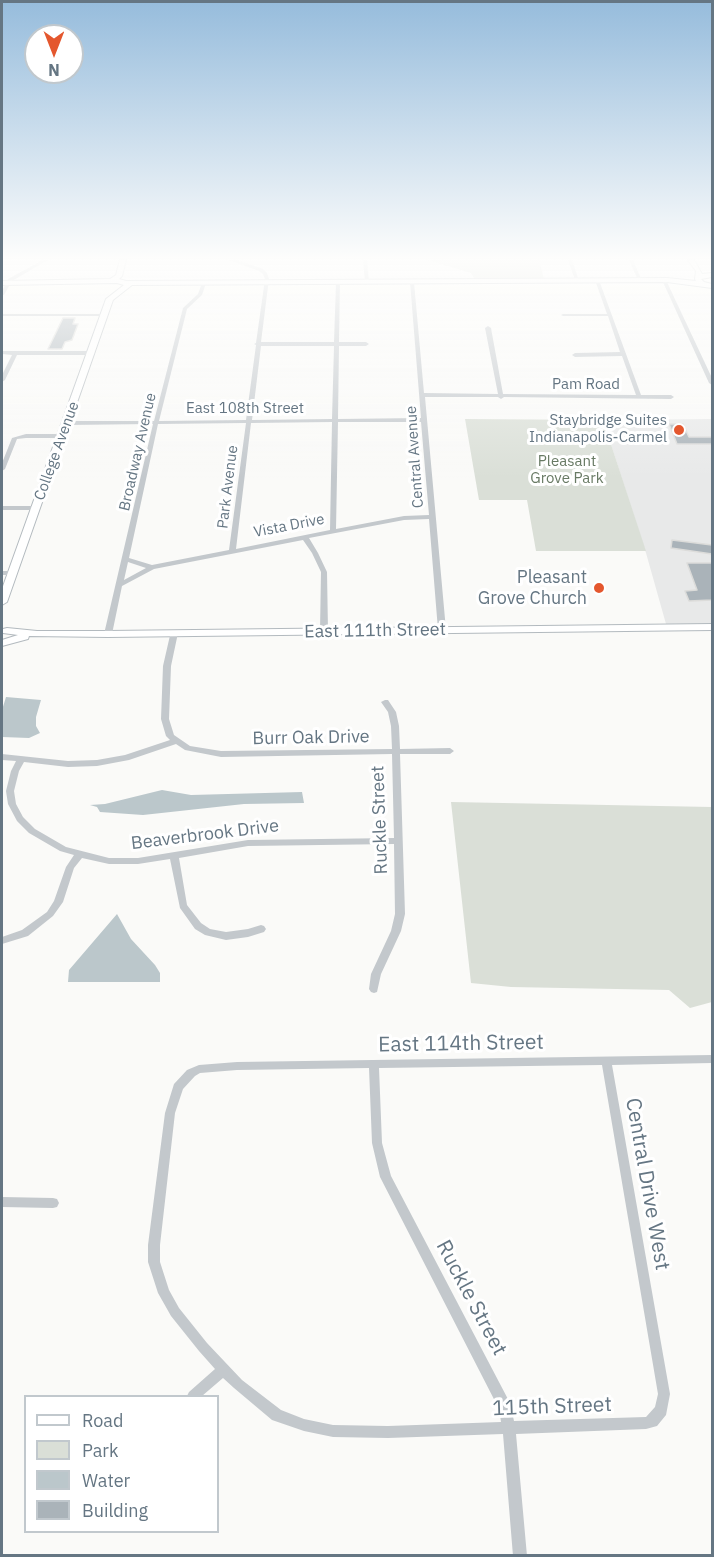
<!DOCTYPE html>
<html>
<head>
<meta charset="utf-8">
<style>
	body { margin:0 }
	#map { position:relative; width:714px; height:1557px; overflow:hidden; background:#fafaf8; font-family:"IBM Plex Sans",sans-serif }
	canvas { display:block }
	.frame { position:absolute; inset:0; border:3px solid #657683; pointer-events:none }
	.legend { position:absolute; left:24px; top:1395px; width:195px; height:138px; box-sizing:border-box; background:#fff; border:2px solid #c1c8cd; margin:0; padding:8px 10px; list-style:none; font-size:18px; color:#657683 }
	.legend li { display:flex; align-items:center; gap:12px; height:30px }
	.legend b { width:30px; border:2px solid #c1c8cd }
	.north { position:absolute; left:24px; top:24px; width:60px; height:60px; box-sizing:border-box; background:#fff; border:2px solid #c1c8cd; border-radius:50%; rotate:180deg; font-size:16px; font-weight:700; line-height:24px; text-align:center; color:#657683 }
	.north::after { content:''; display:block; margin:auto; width:21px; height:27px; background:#e4572e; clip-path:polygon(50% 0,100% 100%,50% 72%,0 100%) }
</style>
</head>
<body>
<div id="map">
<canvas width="714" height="1557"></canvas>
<div class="frame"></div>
<ul class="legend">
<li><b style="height:8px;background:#fff"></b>Road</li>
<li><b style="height:16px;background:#dadfd7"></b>Park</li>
<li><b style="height:16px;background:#bbc7cb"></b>Water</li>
<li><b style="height:16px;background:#aab3b9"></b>Building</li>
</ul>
<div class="north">N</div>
</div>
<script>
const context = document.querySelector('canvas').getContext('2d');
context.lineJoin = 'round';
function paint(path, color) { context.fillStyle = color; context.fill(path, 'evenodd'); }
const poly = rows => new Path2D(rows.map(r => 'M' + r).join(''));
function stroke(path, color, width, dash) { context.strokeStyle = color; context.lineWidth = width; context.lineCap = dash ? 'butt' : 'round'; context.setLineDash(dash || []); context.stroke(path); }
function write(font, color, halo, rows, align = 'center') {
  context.font = font + ' "IBM Plex Sans",sans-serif'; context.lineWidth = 6; context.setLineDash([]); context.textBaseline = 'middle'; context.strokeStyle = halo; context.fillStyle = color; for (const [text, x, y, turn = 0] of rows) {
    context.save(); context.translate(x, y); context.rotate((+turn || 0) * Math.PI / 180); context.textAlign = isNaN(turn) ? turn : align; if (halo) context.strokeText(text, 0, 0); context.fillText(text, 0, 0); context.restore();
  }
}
const built = poly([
	[712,419,712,624,666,624,646,553,603,420]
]);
const green = poly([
	[428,260,539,260,544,279,475,280,471,273],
	[465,419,603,420,646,551,536,551,527,500,479,500],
	[451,802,712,807,712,1002,690,1008,669,990,511,987,471,983]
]);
const water = poly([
	[6,697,41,700,36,717,36,726,40,733,29,738,2,737,2,710],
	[162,790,191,795,302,792,304,803,244,804,143,815,100,812,97,807,90,805,105,804],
	[117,914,131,939,155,965,160,973,160,982,68,982,69,970]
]);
const building = poly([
	[63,318,75,318,73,324,78,324,72,340,65,342,62,349,48,349,63,318],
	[669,424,683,424,689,437,712,437,712,444,677,444,669,424],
	[672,540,712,545,712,554,671,548,672,540],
	[687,563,712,563,712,600,689,601,685,591,697,590,687,563]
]);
const street = poly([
	[43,260,48,260,12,281,4,295,2,295,2,291,8,279,43,260],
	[229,260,236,260,263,269,267,273,269,279,261,342,334,342,336,282,338,281,340,282,339,342,366,342,369,344,366,346,339,346,338,419,421,418,410,282,412,281,414,282,424,393,498,394,485,328,488,326,491,328,503,394,636,395,622,356,575,357,572,355,575,353,620,352,608,316,563,316,561,315,563,314,607,314,595,280,597,279,599,280,641,395,671,395,674,397,671,399,504,397,501,399,498,397,425,397,446,630,445,632,442,632,438,630,429,519,404,520,309,538,318,553,327,572,328,631,327,633,324,633,320,631,321,572,312,553,303,540,154,569,122,586,112,634,108,636,105,636,104,634,153,424,67,425,64,423,67,421,154,421,183,308,198,294,202,283,204,282,206,283,202,295,187,309,159,421,246,420,256,345,254,344,256,343,265,279,263,274,259,271,229,260],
	[261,346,334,346,332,419,252,420,261,346],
	[332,422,330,530,236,549,251,423,332,422],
	[338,422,421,422,429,515,404,516,336,529,338,422],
	[246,423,229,550,152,565,129,558,158,424,246,423],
	[128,562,146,568,124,580,128,562],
	[363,260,367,260,369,282,367,283,365,282,363,260],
	[568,260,572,260,579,281,575,280,568,260],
	[629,260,633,260,642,281,638,280,629,260],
	[662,279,666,280,712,378,712,385,709,383,662,280,662,279],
	[2,314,106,314,108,315,106,316,2,316,2,314],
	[2,351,92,351,95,353,92,355,17,355,5,380,2,382,2,375,12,355,2,354,2,351],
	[26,434,61,434,64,436,61,438,26,438,17,439,5,469,2,471,2,463,12,438,26,434],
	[2,506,36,506,39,508,36,510,2,510,2,506],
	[2,571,12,571,15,573,12,575,2,575,2,571],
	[171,631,177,631,178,633,171,666,169,719,174,735,190,746,221,751,392,749,391,726,388,712,381,702,385,700,388,700,396,712,399,726,400,749,450,748,454,751,450,754,400,754,405,914,401,931,381,974,377,992,374,993,371,992,369,989,371,974,391,931,395,914,394,844,248,846,179,858,187,905,201,923,210,929,226,932,248,929,261,925,264,926,266,929,264,932,248,937,226,940,205,935,195,929,180,908,170,859,138,864,109,864,82,858,74,868,63,902,53,916,28,936,2,944,2,937,22,930,47,912,54,901,66,867,74,855,60,851,29,833,17,821,8,804,6,791,11,771,16,761,2,760,2,754,68,761,97,760,125,755,170,740,166,736,161,719,163,666,171,631],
	[176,744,185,750,221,757,392,754,394,838,248,840,138,858,109,858,66,847,35,829,23,817,16,804,14,791,19,771,24,762,68,767,97,766,129,760,176,744],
	[712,1055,712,1063,612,1065,670,1394,666,1415,657,1426,646,1429,516,1434,527,1556,513,1556,503,1434,388,1438,333,1437,304,1431,272,1420,234,1388,223,1378,202,1396,187,1396,189,1392,215,1369,199,1351,171,1316,158,1293,148,1262,148,1245,165,1113,174,1084,187,1070,199,1065,237,1062,712,1055],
	[602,1065,658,1394,655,1407,646,1417,514,1421,510,1403,391,1176,382,1143,379,1068,602,1065],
	[369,1068,372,1143,380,1177,499,1409,501,1422,388,1426,333,1425,304,1419,281,1410,242,1380,207,1343,179,1308,169,1290,160,1262,160,1245,175,1113,183,1089,195,1076,200,1073,237,1070,369,1068],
	[2,1197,53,1198,57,1199,59,1203,57,1207,53,1208,2,1207,2,1197]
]);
const secondary = poly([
	[120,260,126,260,122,276,119,279,126,281,667,278,696,281,695,279,696,271,688,260,694,260,702,274,712,273,712,277,701,279,704,282,712,284,712,288,667,282,132,285,113,300,7,602,2,605,2,589,106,299,124,285,117,283,2,285,2,281,110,279,116,275,120,260],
	[712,624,712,630,108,637,29,636,28,639,2,646,2,640,18,635,3,633,2,631,3,629,7,628,37,631,108,631,712,624]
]);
const markers = [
	[679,430,6,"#e4572e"],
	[599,588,6,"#e4572e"]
];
const farStreetnames = [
	["Pam Road",586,385],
	["East 108th Street",245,409],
	["College Avenue",57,451,-70],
	["Broadway Avenue",138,452,-77],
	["Central Avenue",415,457,-94],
	["Park Avenue",228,487,-83],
	["Vista Drive",289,526,-11]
];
const farPoinames = [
	["Staybridge Suites",667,421],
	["Indianapolis-Carmel",667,438]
];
const farParknames = [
	["Pleasant",567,462],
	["Grove Park",567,479]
];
const poiNames = [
	["Pleasant",587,578],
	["Grove Church",587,599]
];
const streetNames = [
	["East 111th Street",375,631,-1],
	["Burr Oak Drive",311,738,-1],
	["Ruckle Street",380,820,-92],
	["Beaverbrook Drive",205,835,-7]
];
const nearStreetnames = [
	["East 114th Street",461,1044,-1],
	["Central Drive West",647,1184,80],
	["Ruckle Street",471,1298,62],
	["115th Street",552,1407,-2]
];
paint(built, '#e8e9e9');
paint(green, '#dadfd7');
paint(water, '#bbc7cb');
paint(building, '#aab3b9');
stroke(building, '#dcdcda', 1.5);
stroke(secondary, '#b3babf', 2);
paint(street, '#c3c8cc');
paint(secondary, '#fff');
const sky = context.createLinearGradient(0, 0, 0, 478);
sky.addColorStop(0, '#96bcdc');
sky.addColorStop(0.54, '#fdfdfc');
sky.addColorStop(1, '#fdfdfc00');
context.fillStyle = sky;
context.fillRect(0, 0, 714, 478);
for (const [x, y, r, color] of markers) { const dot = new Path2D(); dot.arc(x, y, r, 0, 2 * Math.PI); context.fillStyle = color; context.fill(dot); stroke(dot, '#fff', 2); }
write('15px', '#657683', '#fff', farStreetnames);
write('15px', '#657683', '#fff', farPoinames, 'right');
write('15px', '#687a64', '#fff', farParknames);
write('18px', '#657683', '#fff', poiNames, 'right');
write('18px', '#657683', '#fff', streetNames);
write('21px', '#657683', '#fff', nearStreetnames);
</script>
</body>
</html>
